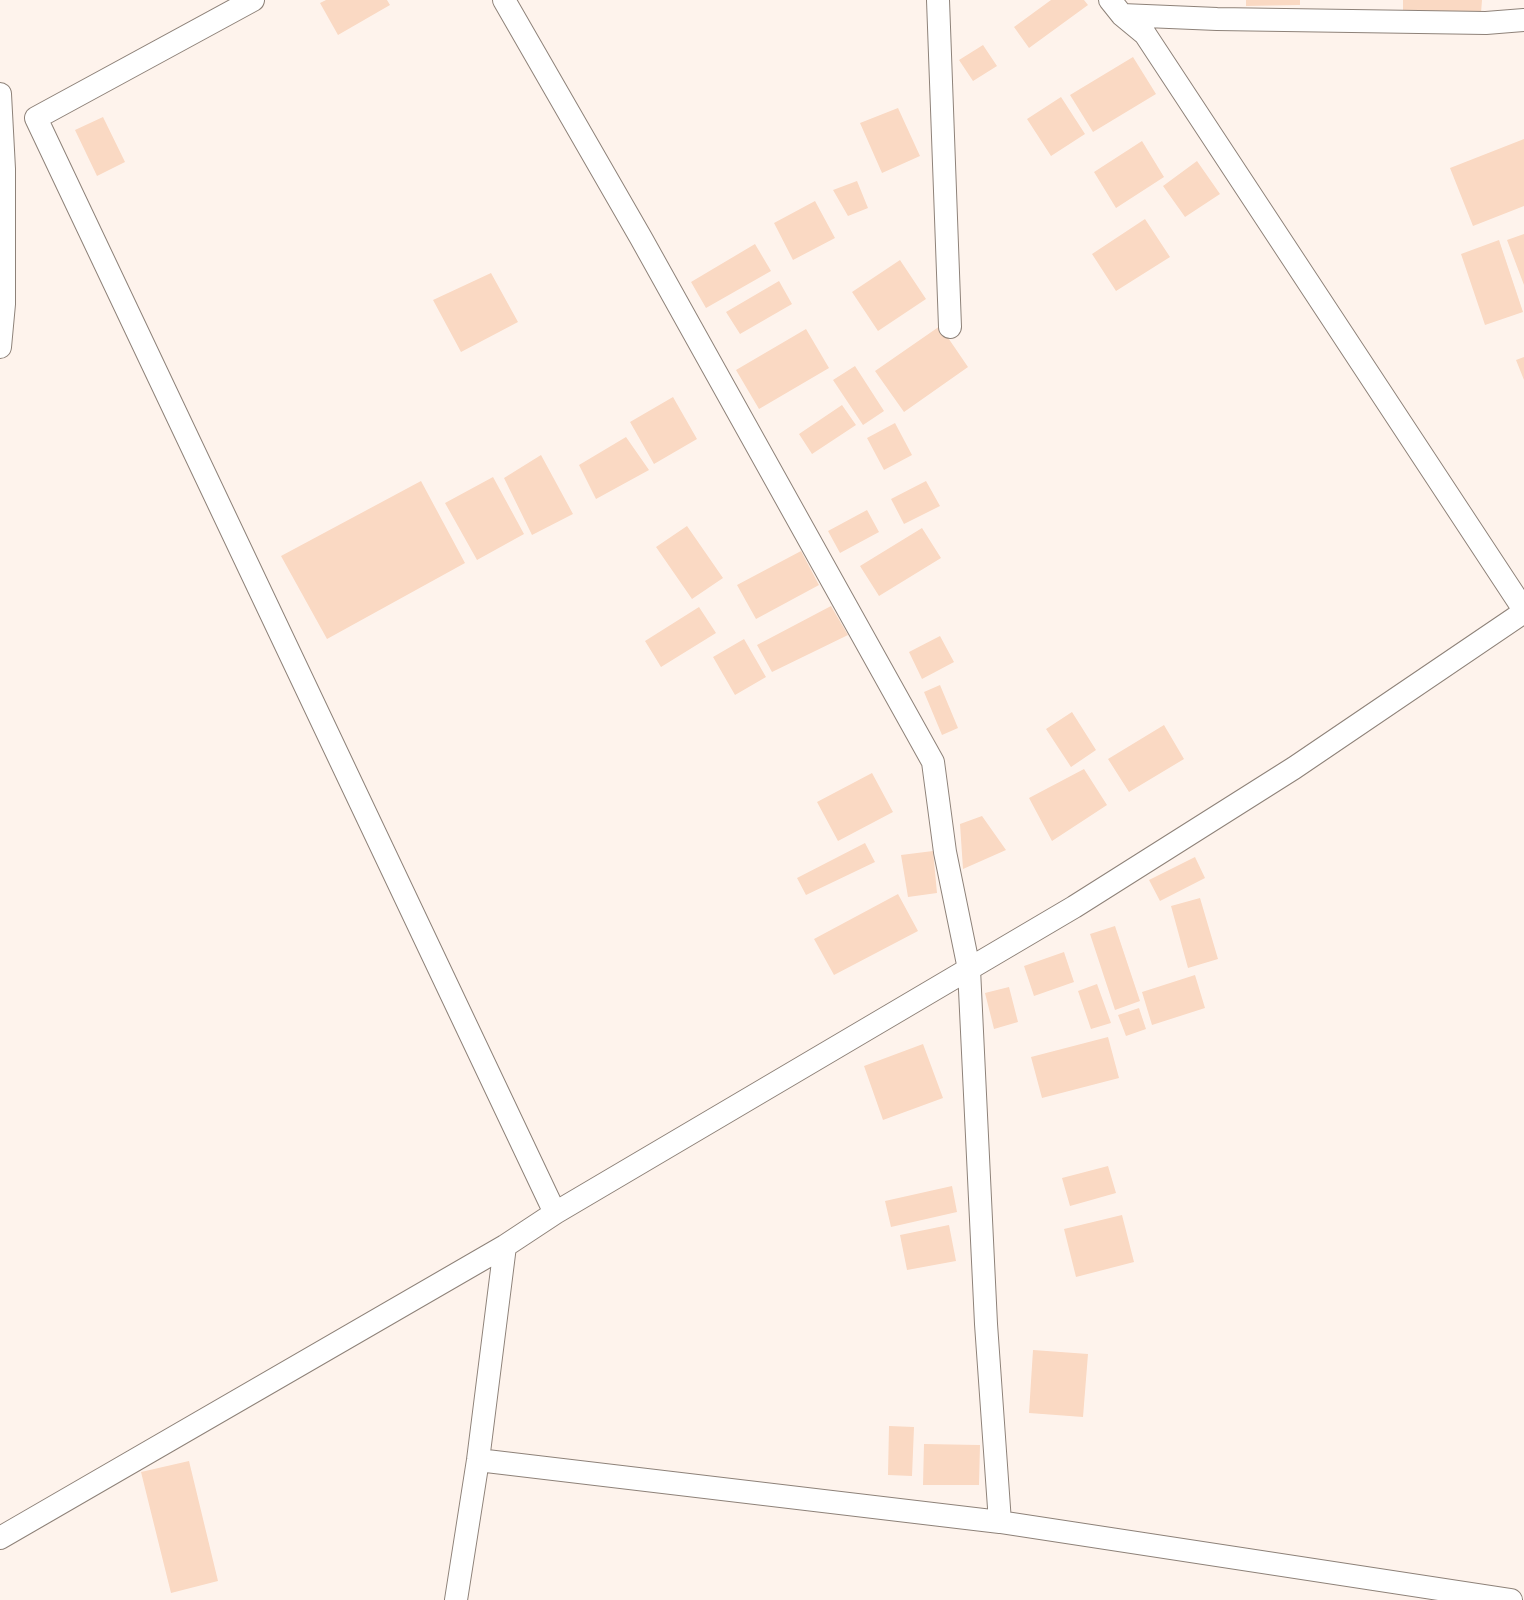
<!DOCTYPE html>
<html>
<head>
<meta charset="utf-8">
<style>
	body { margin:0 }
	canvas { display:block; background:#fef3ec }
</style>
</head>
<body>
<canvas width="1524" height="1600"></canvas>
<script>
const context = document.querySelector('canvas').getContext('2d');
context.lineJoin = 'round';
function paint(path, color) { context.fillStyle = color; context.fill(path, 'evenodd'); }
const poly = rows => new Path2D(rows.map(r => 'M' + r).join(''));
function stroke(path, color, width, dash) { context.strokeStyle = color; context.lineWidth = width; context.lineCap = dash ? 'butt' : 'round'; context.setLineDash(dash || []); context.stroke(path); }
const building = poly([
	[326,0,387,0,390,5,338,35,320,3],
	[1051,0,1084,0,1088,5,1029,48,1014,27],
	[1246,0,1300,0,1300,5,1246,6],
	[1403,0,1482,0,1481,13,1403,11],
	[983,45,997,66,973,81,959,60],
	[1133,57,1156,94,1093,132,1070,95],
	[1061,97,1085,134,1051,156,1027,119],
	[898,108,920,156,882,173,860,123],
	[103,117,125,162,97,176,75,130],
	[1524,139,1524,206,1473,226,1450,168],
	[1142,141,1164,177,1116,208,1094,172],
	[1197,161,1220,194,1185,217,1163,186],
	[857,181,868,208,848,216,833,190],
	[815,201,835,238,793,260,774,223],
	[1145,219,1170,257,1116,291,1092,254],
	[1524,234,1524,285,1507,240],
	[1499,240,1523,312,1485,325,1461,254],
	[755,244,771,271,706,308,691,282],
	[900,260,926,299,878,331,852,292],
	[491,273,518,322,461,352,433,300],
	[779,281,792,304,740,334,726,312],
	[940,326,968,367,904,412,875,371],
	[806,329,829,368,759,409,736,370],
	[1524,357,1524,380,1516,360],
	[855,366,884,411,863,425,833,380],
	[673,397,697,439,654,464,630,422],
	[842,405,856,425,812,454,799,434],
	[895,423,912,455,884,470,867,438],
	[626,437,649,470,596,499,579,465],
	[541,455,573,514,532,535,504,478],
	[493,477,524,534,477,560,445,503],
	[421,481,465,563,327,639,281,556],
	[926,481,940,506,904,524,891,499],
	[867,510,879,532,840,553,828,531],
	[687,526,723,578,692,599,656,547],
	[922,528,941,558,879,596,860,566],
	[801,551,819,585,756,619,737,585],
	[831,606,848,635,772,672,757,645],
	[699,607,716,633,661,667,645,641],
	[940,636,954,662,922,679,909,652],
	[744,639,766,677,735,695,713,657],
	[940,685,958,728,942,735,924,692],
	[1072,712,1096,750,1071,767,1046,729],
	[1164,725,1184,759,1129,792,1108,759],
	[1084,769,1107,805,1052,841,1029,798],
	[872,773,893,812,838,841,817,802],
	[982,816,1006,850,963,869,960,824],
	[865,843,875,862,806,895,797,878],
	[933,851,937,893,908,897,901,855],
	[1195,857,1205,878,1160,901,1149,880],
	[898,894,918,931,834,975,814,939],
	[1200,898,1218,959,1188,968,1171,906],
	[1115,926,1140,1001,1115,1010,1090,934],
	[1064,952,1074,982,1034,996,1024,966],
	[1195,975,1205,1008,1152,1025,1142,992],
	[1097,984,1111,1023,1091,1029,1078,991],
	[1009,987,1018,1022,994,1029,985,993],
	[1139,1008,1146,1029,1126,1036,1118,1015],
	[1108,1037,1119,1078,1042,1098,1031,1057],
	[923,1044,943,1098,883,1120,864,1066],
	[1108,1166,1116,1193,1070,1206,1062,1178],
	[952,1186,957,1212,891,1227,885,1201],
	[1122,1215,1134,1262,1076,1277,1064,1229],
	[949,1225,956,1261,907,1270,900,1235],
	[1033,1350,1088,1354,1083,1417,1029,1413],
	[889,1426,914,1427,912,1476,888,1475],
	[924,1444,980,1445,979,1485,923,1485],
	[189,1461,218,1581,171,1593,141,1472]
]);
const street = poly([
	[253,0,36,118,555,1213],
	[504,0,641,238,933,762,945,852,969,969,986,1324,1000,1522],
	[938,0,950,327],
	[1110,0,1122,15,1145,34,1524,610],
	[1122,15,1217,19,1486,23,1524,20],
	[0,94,4,169,4,304,0,347],
	[478,1460,1000,1522,1511,1600],
	[0,1538,505,1246,555,1213,1074,907,1294,768,1524,612],
	[456,1600,478,1460,505,1246]
]);
paint(building, '#fad9c3');
stroke(street, '#8e8279', 24);
stroke(street, '#fff', 22);
</script>
</body>
</html>
